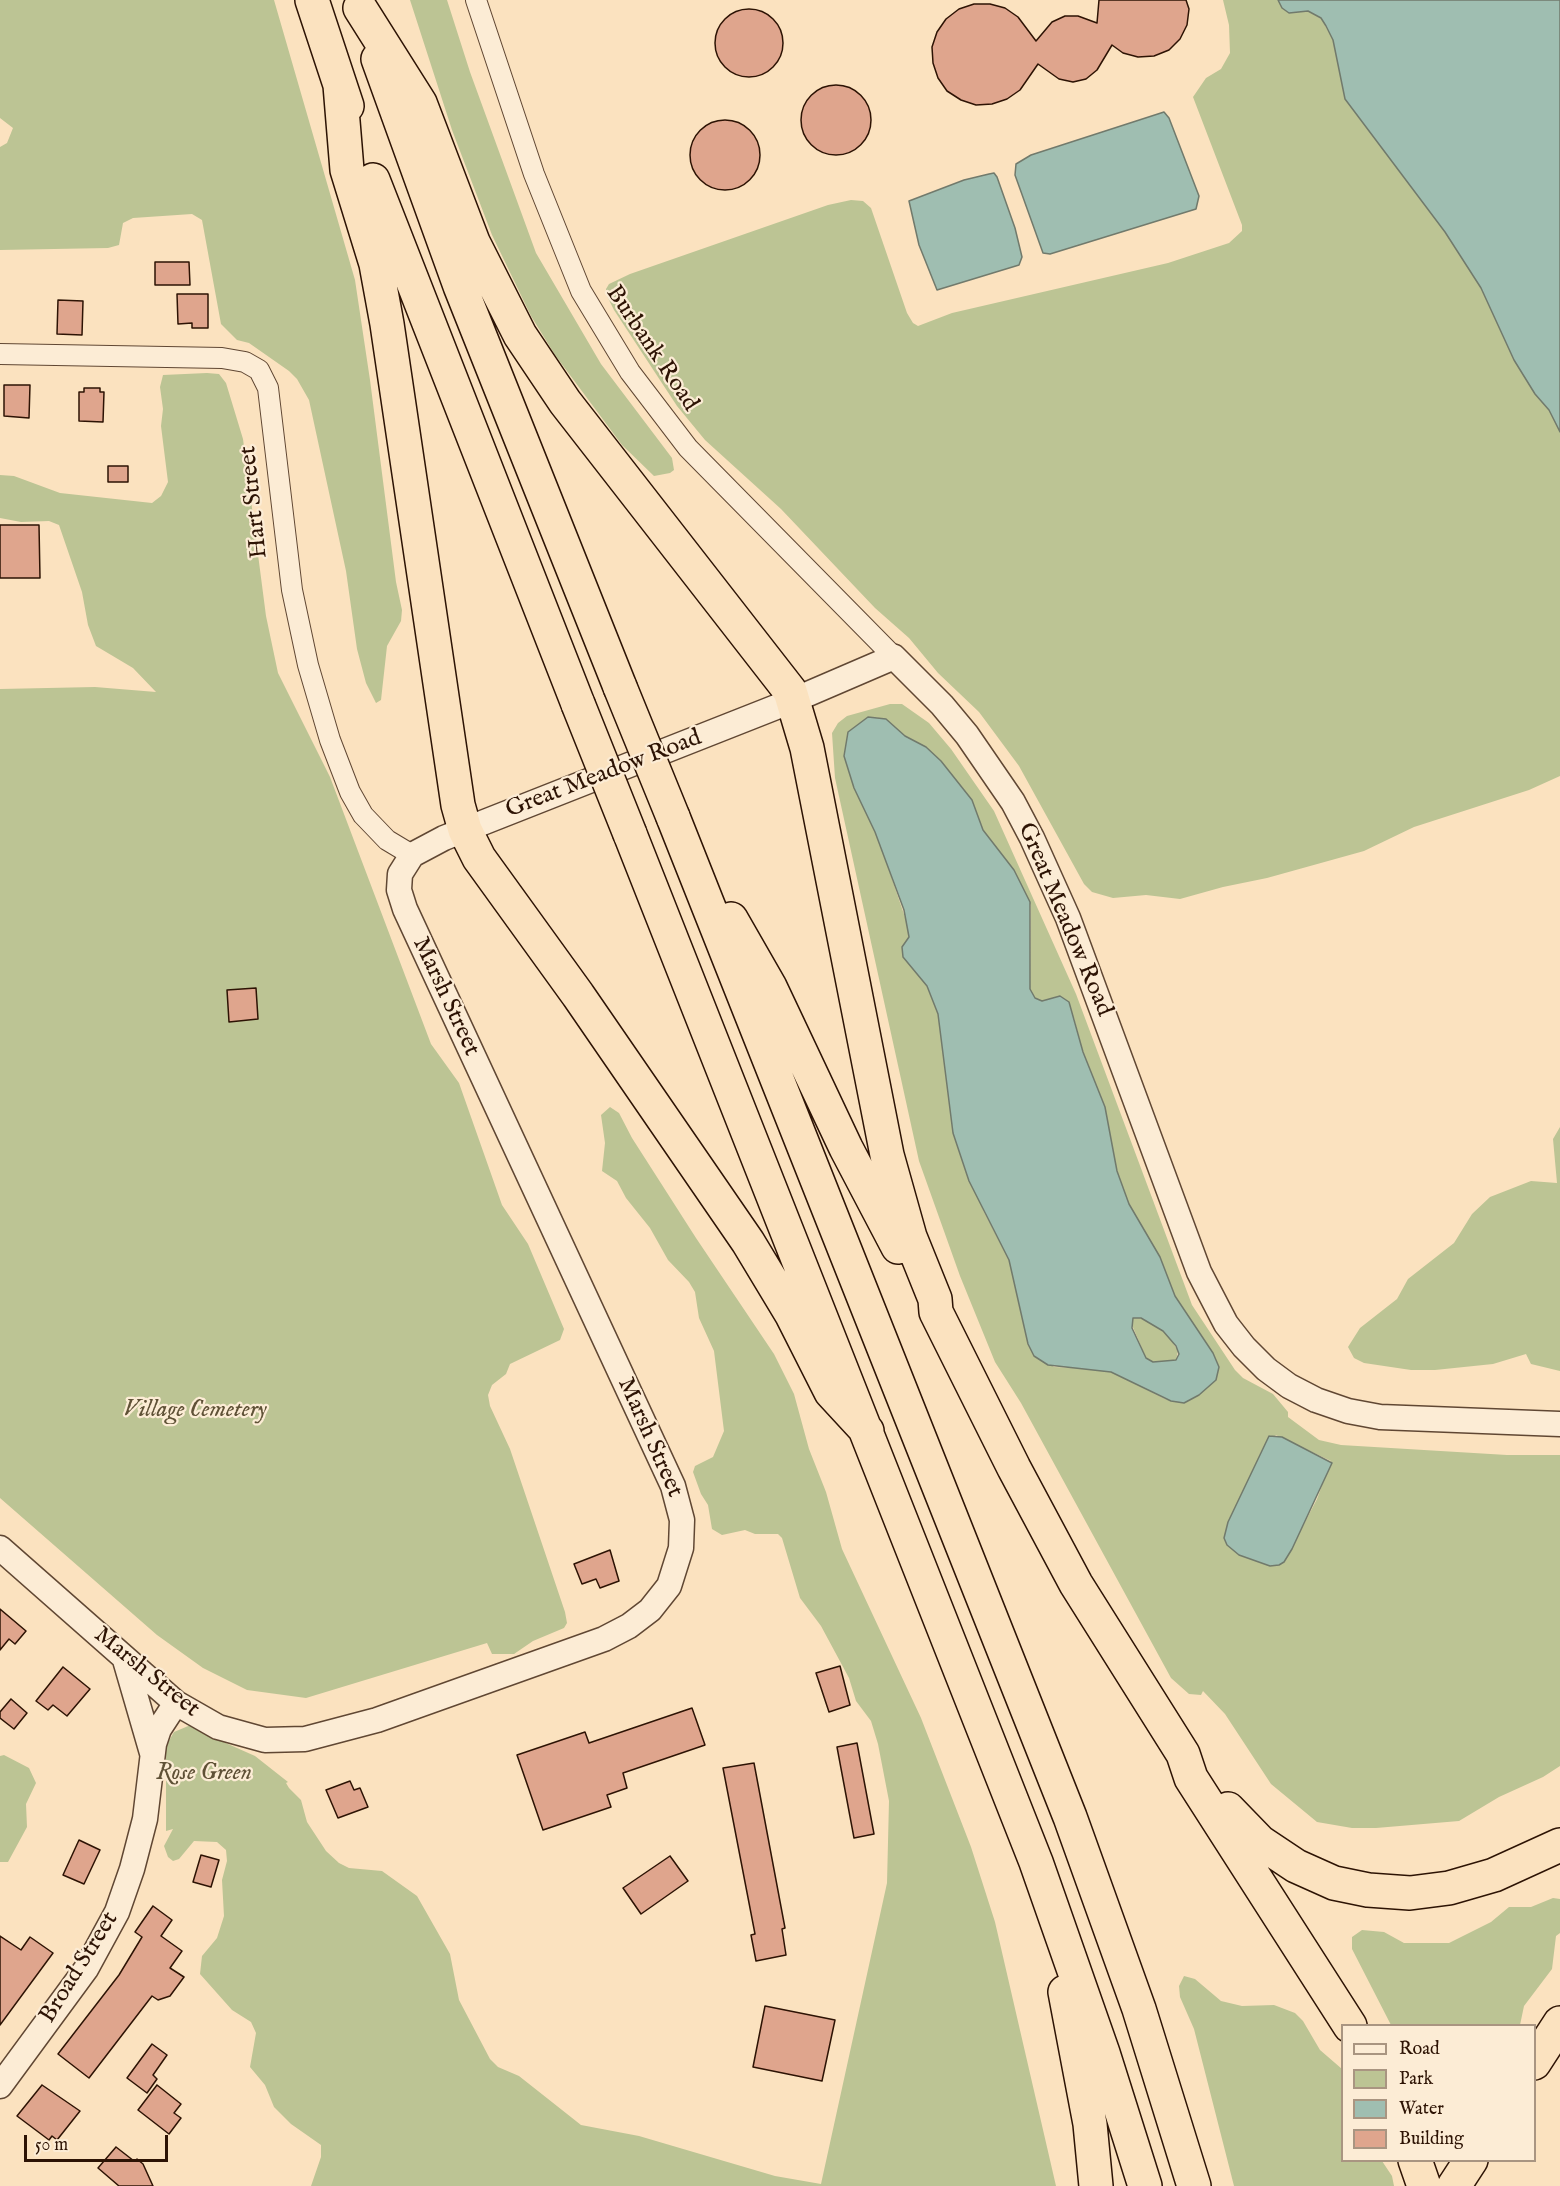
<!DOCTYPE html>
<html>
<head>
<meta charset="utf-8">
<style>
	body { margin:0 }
	#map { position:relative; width:1560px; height:2186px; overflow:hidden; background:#fbe2bf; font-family:"IM FELL English",serif }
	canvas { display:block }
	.legend { position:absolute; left:1341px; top:2024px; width:195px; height:138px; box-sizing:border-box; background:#fcecd5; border:2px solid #a99581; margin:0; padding:8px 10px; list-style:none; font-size:18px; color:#2d1304 }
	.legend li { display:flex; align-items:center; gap:12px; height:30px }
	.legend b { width:30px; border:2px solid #a99581 }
	.scale { position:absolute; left:24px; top:2135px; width:144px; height:27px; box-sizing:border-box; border:3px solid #2d1304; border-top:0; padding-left:8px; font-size:18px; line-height:21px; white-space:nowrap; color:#2d1304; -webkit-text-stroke:4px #fcecd5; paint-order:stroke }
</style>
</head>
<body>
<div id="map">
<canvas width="1560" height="2186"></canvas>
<ul class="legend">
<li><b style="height:8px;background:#fcecd5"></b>Road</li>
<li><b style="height:16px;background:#bcc494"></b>Park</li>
<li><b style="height:16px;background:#9fbeb1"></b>Water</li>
<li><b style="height:16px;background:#dfa58d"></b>Building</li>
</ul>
<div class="scale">50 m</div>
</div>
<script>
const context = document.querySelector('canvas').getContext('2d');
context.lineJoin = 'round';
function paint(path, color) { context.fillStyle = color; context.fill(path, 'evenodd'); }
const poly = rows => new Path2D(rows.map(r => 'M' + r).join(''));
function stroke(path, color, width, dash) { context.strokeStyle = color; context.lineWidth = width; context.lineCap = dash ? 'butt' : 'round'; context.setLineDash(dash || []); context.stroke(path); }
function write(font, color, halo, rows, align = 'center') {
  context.font = font + ' "IM FELL English",serif'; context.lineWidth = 4.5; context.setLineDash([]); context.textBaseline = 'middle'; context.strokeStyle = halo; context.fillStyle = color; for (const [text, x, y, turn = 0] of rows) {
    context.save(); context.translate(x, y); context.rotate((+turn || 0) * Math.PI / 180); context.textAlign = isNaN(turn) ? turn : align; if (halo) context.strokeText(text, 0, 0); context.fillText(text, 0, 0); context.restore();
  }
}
const green = poly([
	[0,0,274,0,355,280,370,380,396,582,402,610,401,621,387,646,381,700,376,703,366,683,357,649,346,571,309,400,297,379,289,371,249,343,237,340,221,324,202,220,192,214,133,218,123,223,119,245,108,248,0,250,0,147,7,143,13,128,0,118],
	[410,0,447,0,470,72,536,253,601,364,672,458,674,470,670,473,654,476,622,445,555,355,531,316,492,235,452,130],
	[1223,0,1278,0,1282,8,1289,13,1308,11,1321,18,1333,40,1345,99,1445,232,1481,288,1514,360,1535,394,1549,410,1560,432,1560,776,1529,790,1414,827,1364,851,1267,878,1223,887,1180,899,1146,895,1113,898,1092,892,1084,884,1019,766,979,712,938,673,909,638,875,608,781,509,705,440,677,406,614,310,606,294,606,289,609,284,630,274,828,205,851,200,863,201,871,208,907,313,913,323,918,326,952,313,1168,263,1229,243,1242,231,1242,225,1193,97,1206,78,1221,69,1230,53,1229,25],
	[207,373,219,374,226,383,243,439,266,616,278,673,330,777,431,1044,459,1083,502,1205,528,1244,564,1329,560,1340,510,1364,506,1374,492,1385,488,1395,490,1406,510,1449,565,1612,567,1623,564,1628,533,1641,514,1654,492,1654,487,1643,306,1698,247,1690,203,1668,157,1635,0,1498,0,689,95,687,156,692,133,668,96,646,88,625,82,592,59,525,49,521,21,522,0,518,0,475,14,476,60,493,152,503,161,496,168,482,161,426,163,409,160,387,163,375],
	[890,704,902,704,929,723,951,749,994,811,1076,994,1192,1305,1235,1370,1243,1378,1273,1394,1288,1412,1288,1417,1319,1440,1341,1445,1507,1455,1560,1455,1560,1766,1543,1777,1499,1797,1459,1821,1376,1828,1352,1828,1317,1822,1271,1784,1225,1714,1203,1691,1201,1695,1189,1694,1171,1678,1021,1403,995,1362,960,1276,919,1161,835,778,832,733,838,723,847,716],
	[872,717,886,719,905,736,926,747,941,761,972,800,983,830,1031,905,1030,989,1035,998,1042,1001,1060,996,1074,1018,1083,1052,1105,1107,1117,1171,1129,1204,1160,1257,1175,1296,1216,1360,1199,1395,1184,1403,1165,1399,1114,1373,1101,1369,1054,1367,1028,1344,1009,1260,984,1212,953,1133,938,1014,927,986,902,947,909,937,908,926,876,832],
	[1276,1435,1331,1461,1317,1499,1284,1562,1270,1566,1227,1545,1224,1538,1261,1452],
	[610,1107,619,1113,632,1138,696,1238,774,1354,794,1394,809,1449,826,1492,842,1549,921,1718,971,1847,995,1922,1056,2186,311,2186,321,2157,321,2145,291,2124,274,2107,265,2085,250,2067,256,2033,251,2022,232,2010,200,1974,202,1956,217,1938,224,1916,222,1880,227,1861,226,1850,217,1842,194,1841,179,1859,173,1861,168,1857,164,1846,173,1829,166,1831,166,1746,174,1732,193,1724,205,1729,219,1740,255,1756,288,1782,286,1783,289,1788,301,1800,307,1822,326,1851,339,1863,349,1868,382,1871,417,1896,450,1954,459,2000,490,2059,498,2067,519,2076,581,2125,639,2136,775,2176,821,2184,887,1883,889,1801,878,1744,871,1721,856,1701,849,1678,821,1626,800,1598,782,1538,778,1534,755,1534,745,1530,722,1535,712,1529,708,1505,701,1494,693,1472,695,1466,713,1457,724,1431,714,1351,699,1318,695,1292,689,1282,668,1260,650,1228,626,1198,617,1181,602,1171,605,1143,601,1115],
	[1560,1127,1560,1371,1531,1364,1526,1354,1493,1364,1435,1370,1411,1370,1364,1363,1354,1358,1348,1347,1360,1328,1397,1299,1408,1279,1454,1243,1472,1214,1490,1197,1531,1181,1557,1183,1553,1139],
	[1138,1317,1160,1328,1171,1340,1178,1351,1176,1360,1153,1362,1146,1358,1132,1325,1133,1318],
	[4,1755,29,1768,36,1783,26,1804,27,1827,8,1862,0,1862,0,1756],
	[1553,1898,1560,1899,1560,1933,1556,1936,1552,1969,1524,2006,1520,2025,1391,2025,1352,1949,1352,1937,1362,1930,1384,1932,1404,1943,1449,1943,1491,1922,1509,1907,1531,1907],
	[1184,1976,1195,1979,1221,2001,1242,2006,1274,2005,1295,2013,1303,2021,1320,2050,1342,2069,1342,2160,1382,2161,1392,2176,1394,2186,1234,2186,1194,2029,1180,1997,1179,1986]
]);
const water = poly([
	[1278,0,1560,0,1560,432,1549,410,1535,394,1514,360,1481,288,1445,232,1345,99,1333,40,1326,26,1321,18,1308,11,1289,13,1282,8,1278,0],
	[1164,112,1169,118,1199,196,1196,209,1050,254,1043,253,1015,175,1016,164,1031,155,1164,112],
	[989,174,994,173,997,177,1015,228,1022,257,1019,265,937,290,919,245,909,201,964,180,989,174],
	[868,717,886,719,905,736,926,747,941,761,972,800,983,830,1014,870,1030,902,1030,989,1035,998,1042,1001,1060,996,1069,1002,1083,1052,1105,1107,1117,1171,1129,1204,1160,1257,1175,1296,1213,1353,1219,1367,1216,1380,1199,1395,1184,1403,1171,1401,1111,1372,1048,1365,1034,1356,1028,1344,1009,1260,969,1181,953,1133,938,1014,927,986,903,957,902,947,909,937,904,910,875,832,854,788,844,756,848,732,868,717],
	[1133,1318,1141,1318,1163,1331,1176,1346,1179,1354,1176,1360,1153,1362,1146,1358,1132,1328,1133,1318],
	[1269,1436,1282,1437,1332,1463,1292,1549,1284,1562,1279,1565,1270,1566,1239,1555,1227,1545,1224,1538,1228,1522,1269,1436]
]);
const building = poly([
	[1099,0,1186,0,1189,9,1187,25,1180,39,1169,50,1154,56,1138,57,1123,53,1112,45,1097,70,1086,79,1073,82,1059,79,1038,64,1020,90,1007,99,992,104,976,105,961,100,947,91,938,78,933,63,932,47,937,32,946,19,959,9,974,4,990,4,1005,8,1018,17,1036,41,1052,22,1065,16,1078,16,1097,23,1099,0],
	'715 43a34 34 0 1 1 68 0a34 34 0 1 1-68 0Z',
	'801 120a35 35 0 1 1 70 0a35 35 0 1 1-70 0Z',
	'690 155a35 35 0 1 1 70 0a35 35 0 1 1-70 0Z',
	[155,262,189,262,190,285,155,285,155,262],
	[177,294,208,294,208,328,192,328,192,323,178,324,177,294],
	[58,300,83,301,82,335,57,334,58,300],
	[4,385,30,385,29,418,4,416,4,385],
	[84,388,100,388,100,392,104,392,103,422,79,421,79,392,84,392,84,388],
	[108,466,128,466,128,482,108,482,108,466],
	[0,525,39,525,40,578,0,578,0,525],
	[256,988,258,1019,229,1022,227,990,256,988],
	[610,1550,619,1581,600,1588,596,1579,582,1584,574,1564,610,1550],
	[0,1609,26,1631,15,1644,9,1639,0,1650,0,1609],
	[840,1666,850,1705,829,1712,816,1673,840,1666],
	[63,1667,90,1689,67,1716,53,1705,48,1710,36,1701,63,1667],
	[11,1699,27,1713,14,1729,0,1718,0,1712,11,1699],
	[692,1708,705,1745,623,1773,627,1788,607,1795,611,1807,543,1830,517,1755,585,1732,589,1743,692,1708],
	[857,1743,874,1834,854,1838,837,1747,857,1743],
	[754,1763,785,1928,782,1929,786,1955,756,1961,751,1935,755,1934,723,1768,754,1763],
	[350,1781,354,1790,360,1788,368,1807,338,1818,326,1790,350,1781],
	[79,1840,100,1850,84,1884,63,1875,79,1840],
	[201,1855,219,1860,211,1887,193,1882,201,1855],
	[670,1856,688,1881,641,1914,623,1888,670,1856],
	[153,1906,172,1920,161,1936,182,1951,170,1968,184,1977,170,1996,158,2000,152,1996,89,2078,58,2054,119,1975,142,1937,135,1932,153,1906],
	[0,1936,21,1950,30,1937,53,1953,0,2025,0,1936],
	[765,2006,835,2020,822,2081,753,2067,765,2006],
	[152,2044,167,2055,153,2075,157,2079,147,2093,127,2078,152,2044],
	[42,2085,80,2111,57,2140,52,2136,49,2140,17,2116,42,2085],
	[157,2085,181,2104,174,2113,181,2118,169,2134,138,2110,157,2085],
	[116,2147,134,2161,137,2159,143,2164,153,2186,119,2186,98,2168,116,2147]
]);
const minor = poly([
	[476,0,534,174,581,291,630,372,688,448,894,657],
	[0,354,222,358,245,362,259,370,268,388,292,590,308,665,330,740,350,792,363,815,387,840,412,855]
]);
const tertiary = poly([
	[0,1548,176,1703,218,1727,265,1740,305,1739,377,1720,604,1639,629,1626,650,1610,669,1586,681,1548,682,1520,673,1486,405,909,399,890,400,874,412,855,444,838,794,700,894,657,942,705,967,735,1013,802,1032,838,1068,918,1199,1272,1226,1324,1244,1347,1266,1369,1289,1386,1316,1400,1348,1411,1380,1417,1560,1424],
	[125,1660,152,1753],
	[0,2086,86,1969,117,1912,132,1869,145,1819,154,1744,159,1729,176,1703]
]);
const motorway = poly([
	[312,0,347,106],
	[360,8,420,103,473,242,520,335,565,402,790,691,807,748,887,1155,910,1237,935,1299,936,1312,1014,1468,1076,1584,1183,1754,1191,1778,1350,2026],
	[378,59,460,286,620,687],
	[340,85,347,170,376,264,387,324,458,805,465,830,479,858,578,995,748,1242,792,1315,831,1392,867,1431],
	[373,180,578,704],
	[673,817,1070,1817,1139,2009,1194,2186],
	[630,834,1036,1862,1103,2053,1145,2186],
	[731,919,770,987,846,1148,898,1247],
	[1228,1809,1260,1842,1296,1866,1334,1883,1368,1890,1410,1893,1449,1888,1494,1875,1560,1845],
	[1065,1992,1090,2124,1096,2186],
	[1534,2063,1560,2023],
	[1415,2160,1424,2186],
	[1454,2186,1471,2160]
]);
const motorwayBridge = poly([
	[620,687,673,817],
	[578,704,630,834]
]);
const streetNames = [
	["Burbank Road",651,349,56],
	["Hart Street",255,502,-96],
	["Great Meadow Road",604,775,-21],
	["Great Meadow Road",1064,920,67],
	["Marsh Street",445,997,65],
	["Marsh Street",649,1438,66],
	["Marsh Street",146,1673,39],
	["Broad Street",80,1968,-58]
];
const parkNames = [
	["Village Cemetery",195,1411],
	["Rose Green",204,1774]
];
paint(green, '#bcc494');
paint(water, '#9fbeb1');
stroke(water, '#717a6c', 1.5);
paint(building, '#dfa58d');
stroke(building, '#2d1304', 1.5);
stroke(minor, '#604733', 22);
stroke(tertiary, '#604733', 27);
stroke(motorway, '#2d1304', 36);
stroke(minor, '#fcecd5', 20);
stroke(tertiary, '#fcecd5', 24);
stroke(motorway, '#fbe2bf', 33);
stroke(motorwayBridge, '#2d1304', 36, []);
stroke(motorwayBridge, '#fbe2bf', 33);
write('24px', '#2d1304', '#fcecd5', streetNames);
write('italic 24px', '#5f5136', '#fcecd5', parkNames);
</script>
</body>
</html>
